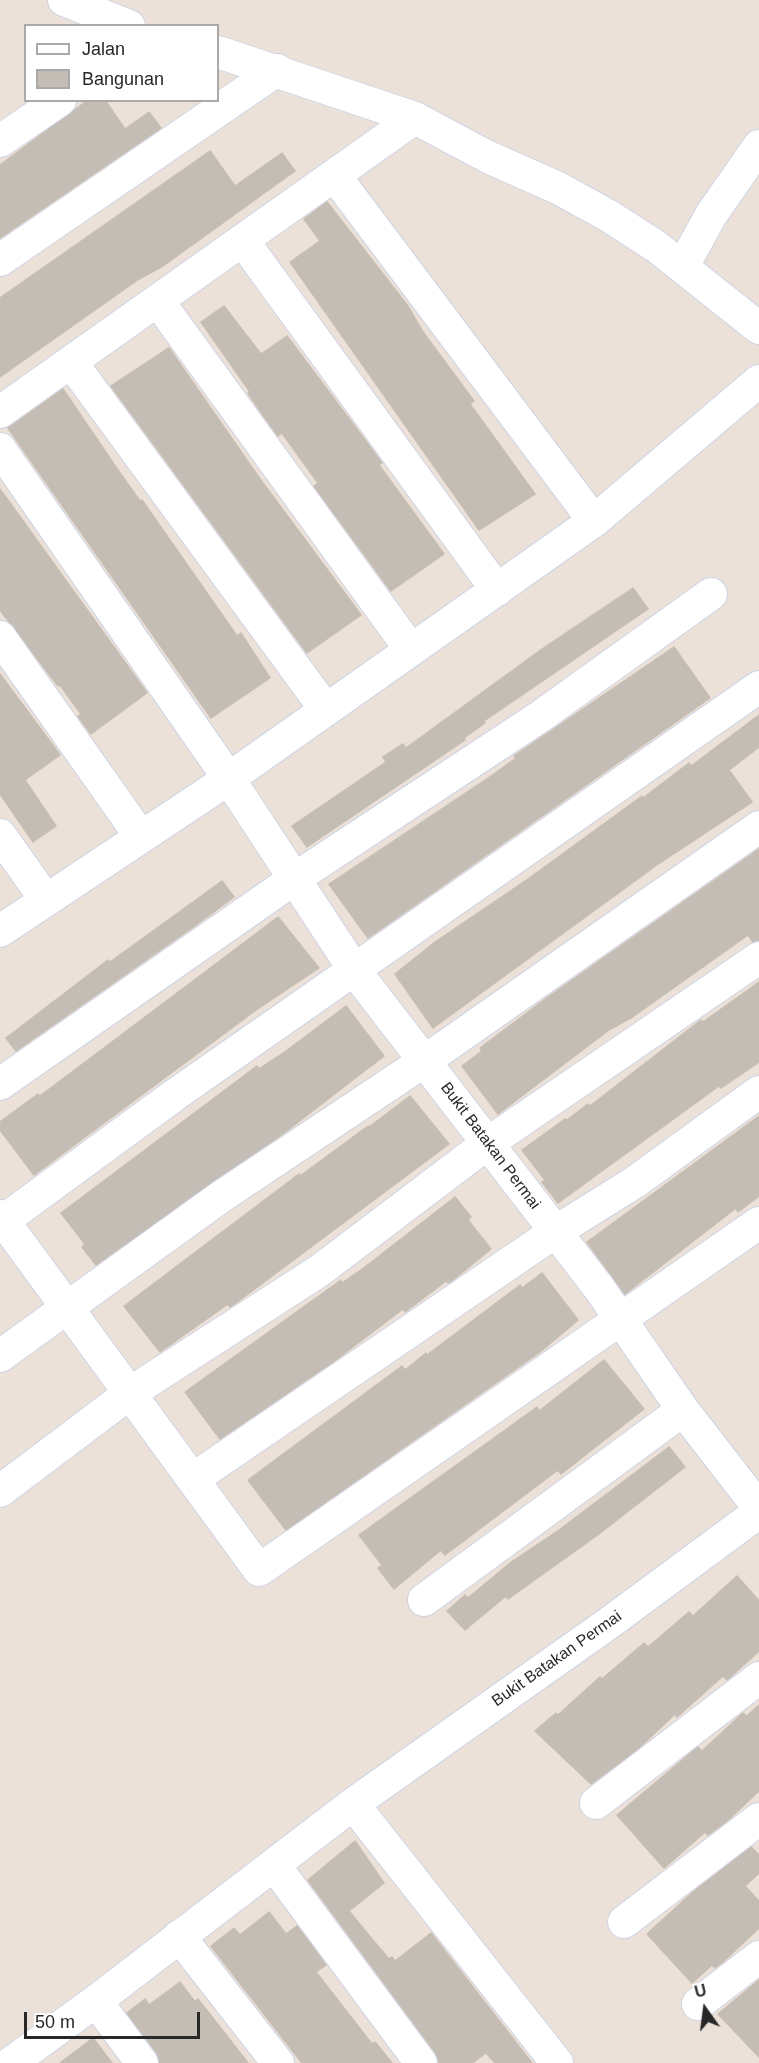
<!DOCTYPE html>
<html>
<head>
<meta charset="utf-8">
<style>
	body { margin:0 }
	#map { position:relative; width:759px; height:2063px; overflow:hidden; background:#ece1d9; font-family:Arial,sans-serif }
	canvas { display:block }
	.legend { position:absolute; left:24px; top:24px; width:195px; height:78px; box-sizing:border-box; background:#fff; border:2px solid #a9a9a9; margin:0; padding:8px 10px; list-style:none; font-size:18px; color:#282828 }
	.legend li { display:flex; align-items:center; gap:12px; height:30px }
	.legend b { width:30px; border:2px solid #a9a9a9 }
	.north { position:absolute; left:675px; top:1979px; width:60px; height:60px; -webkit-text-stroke:4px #fff; paint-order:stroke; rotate:346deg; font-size:16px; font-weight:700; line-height:24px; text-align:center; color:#282828 }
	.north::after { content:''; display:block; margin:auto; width:21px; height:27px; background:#282828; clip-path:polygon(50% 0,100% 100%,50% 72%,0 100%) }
	.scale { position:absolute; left:24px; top:2012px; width:176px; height:27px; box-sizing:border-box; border:3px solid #282828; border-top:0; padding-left:8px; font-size:18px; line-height:21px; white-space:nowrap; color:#282828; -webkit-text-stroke:4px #fff; paint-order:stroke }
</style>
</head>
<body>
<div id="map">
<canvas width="759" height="2063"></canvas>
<ul class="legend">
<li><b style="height:8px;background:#fff"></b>Jalan</li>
<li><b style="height:16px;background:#c3bdb5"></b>Bangunan</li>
</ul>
<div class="north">U</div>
<div class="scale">50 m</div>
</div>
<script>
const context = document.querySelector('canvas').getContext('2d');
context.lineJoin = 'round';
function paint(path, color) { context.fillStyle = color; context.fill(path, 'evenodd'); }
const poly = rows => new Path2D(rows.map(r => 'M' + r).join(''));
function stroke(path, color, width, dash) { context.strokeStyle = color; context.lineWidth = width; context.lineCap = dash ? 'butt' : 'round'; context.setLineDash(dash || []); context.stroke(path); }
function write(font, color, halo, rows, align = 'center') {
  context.font = font + ' Arial,sans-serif'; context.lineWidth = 5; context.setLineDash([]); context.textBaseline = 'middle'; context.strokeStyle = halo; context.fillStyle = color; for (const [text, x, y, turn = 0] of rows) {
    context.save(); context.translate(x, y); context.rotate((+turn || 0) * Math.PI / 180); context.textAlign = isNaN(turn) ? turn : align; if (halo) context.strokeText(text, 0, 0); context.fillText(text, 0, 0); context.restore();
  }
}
const building = poly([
	[88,100,105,100,125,129,149,112,161,128,0,238,0,165,88,100],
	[210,151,235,186,282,153,295,171,163,266,139,279,0,377,0,298,210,151],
	[327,202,408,306,423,332,474,401,470,404,535,494,479,530,290,262,320,241,304,219,327,202],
	[224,306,261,354,287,336,365,440,382,463,379,465,444,554,391,591,314,486,318,483,282,433,278,436,265,418,248,393,250,392,201,322,224,306],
	[169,348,260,479,361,615,307,653,111,386,169,348],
	[63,389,120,473,140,501,142,500,237,636,241,633,270,678,211,718,8,428,63,389],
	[0,489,147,693,91,734,78,716,81,714,60,685,58,686,0,610,0,489],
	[633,588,648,609,484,721,485,723,464,738,465,740,307,847,292,826,386,762,383,757,403,744,406,748,542,649,633,588],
	[674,647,710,698,368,938,329,884,494,774,516,758,514,756,674,647],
	[0,674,60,755,25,780,56,826,33,842,0,794,0,674],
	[759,715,759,747,729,770,752,802,661,862,433,1028,395,974,435,942,528,879,642,796,643,798,689,763,691,766,759,715],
	[759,849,759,940,753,942,748,935,634,1016,609,1030,498,1114,462,1066,482,1051,480,1048,548,997,759,849],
	[222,881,234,897,196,925,16,1051,6,1038,108,960,110,962,222,881],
	[278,917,319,968,256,1010,34,1175,0,1130,0,1122,38,1094,40,1096,278,917],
	[759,982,759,1062,721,1088,719,1086,558,1203,542,1182,545,1180,522,1150,565,1119,567,1120,588,1104,590,1106,701,1020,703,1022,759,982],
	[346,1006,384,1056,280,1136,96,1265,82,1247,85,1244,61,1213,257,1066,259,1069,282,1054,346,1006],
	[410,1096,449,1144,236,1303,230,1307,228,1304,160,1352,124,1306,299,1174,300,1176,368,1126,369,1127,410,1096],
	[759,1116,759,1196,738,1212,736,1208,625,1294,587,1242,759,1116],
	[455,1197,471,1217,468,1220,491,1249,453,1280,448,1283,446,1281,405,1312,403,1309,333,1362,220,1439,185,1392,341,1280,342,1283,365,1267,455,1197],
	[542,1273,578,1320,540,1352,286,1530,248,1480,402,1366,405,1370,426,1353,427,1355,520,1285,522,1288,542,1273],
	[604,1360,644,1409,561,1474,558,1470,445,1555,441,1550,394,1589,378,1568,382,1565,359,1535,537,1407,539,1411,604,1360],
	[669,1447,685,1467,599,1534,508,1599,506,1596,465,1630,447,1611,465,1595,468,1598,510,1563,559,1530,669,1447],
	[737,1576,759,1601,759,1651,727,1680,723,1676,677,1717,675,1714,639,1748,591,1784,535,1731,556,1713,558,1715,600,1677,602,1679,644,1643,648,1647,689,1612,693,1616,737,1576],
	[759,1705,759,1791,727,1821,708,1835,705,1832,664,1868,617,1815,693,1751,698,1747,702,1751,743,1713,747,1716,759,1705],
	[355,1841,384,1883,349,1911,372,1939,389,1959,392,1957,395,1961,431,1933,532,2063,495,2063,486,2053,472,2063,439,2063,435,2052,308,1880,355,1841],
	[751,1847,759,1855,759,1873,745,1886,759,1901,759,1928,723,1962,715,1968,712,1965,692,1983,647,1934,693,1892,751,1847],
	[269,1912,286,1934,297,1926,326,1965,316,1972,372,2044,375,2042,392,2063,302,2063,211,1946,234,1928,240,1935,269,1912],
	[759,1980,759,2057,718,2014,759,1980],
	[180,1982,195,2002,198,1999,248,2063,160,2063,156,2052,127,2013,145,1999,149,2005,180,1982],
	[93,2038,112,2063,60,2063,93,2038]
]);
const minor = poly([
	[64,0,129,26],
	[218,52,415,118,488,157,558,188,609,216,657,247,759,328],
	[0,141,60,100],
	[335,176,594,521],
	[243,241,497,590],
	[0,260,277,70],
	[683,266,711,215,759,146],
	[158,301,411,650],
	[71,362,326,710],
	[0,412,415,118],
	[0,449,229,779,355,971,599,1288,683,1410,759,1508],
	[0,637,141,837],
	[0,835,46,900],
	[0,931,218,786,594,521,759,381],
	[0,1084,294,879,541,716,711,594],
	[0,1216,259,1570,759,1223],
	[0,1223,176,1094,759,687],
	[0,1356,222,1196,426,1060,759,827],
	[193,1479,555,1232,635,1182,759,1092],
	[0,1491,130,1393,319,1271,488,1143,759,958],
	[424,1600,683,1410],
	[596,1803,759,1678],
	[353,1804,557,2063],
	[274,1865,421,2063],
	[624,1922,759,1819],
	[179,1936,278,2063],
	[96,2001,142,2063],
	[698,2004,759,1957],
	[11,2063,96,2001,353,1804,609,1623,759,1512]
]);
const streetNames = [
	["Bukit Batakan Permai",490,1146,53],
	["Bukit Batakan Permai",557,1659,-35]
];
paint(building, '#c3bdb5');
stroke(building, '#c7bdb2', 1.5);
stroke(minor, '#ced4e3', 34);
stroke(minor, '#fff', 32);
write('16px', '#282828', '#fff', streetNames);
</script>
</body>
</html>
